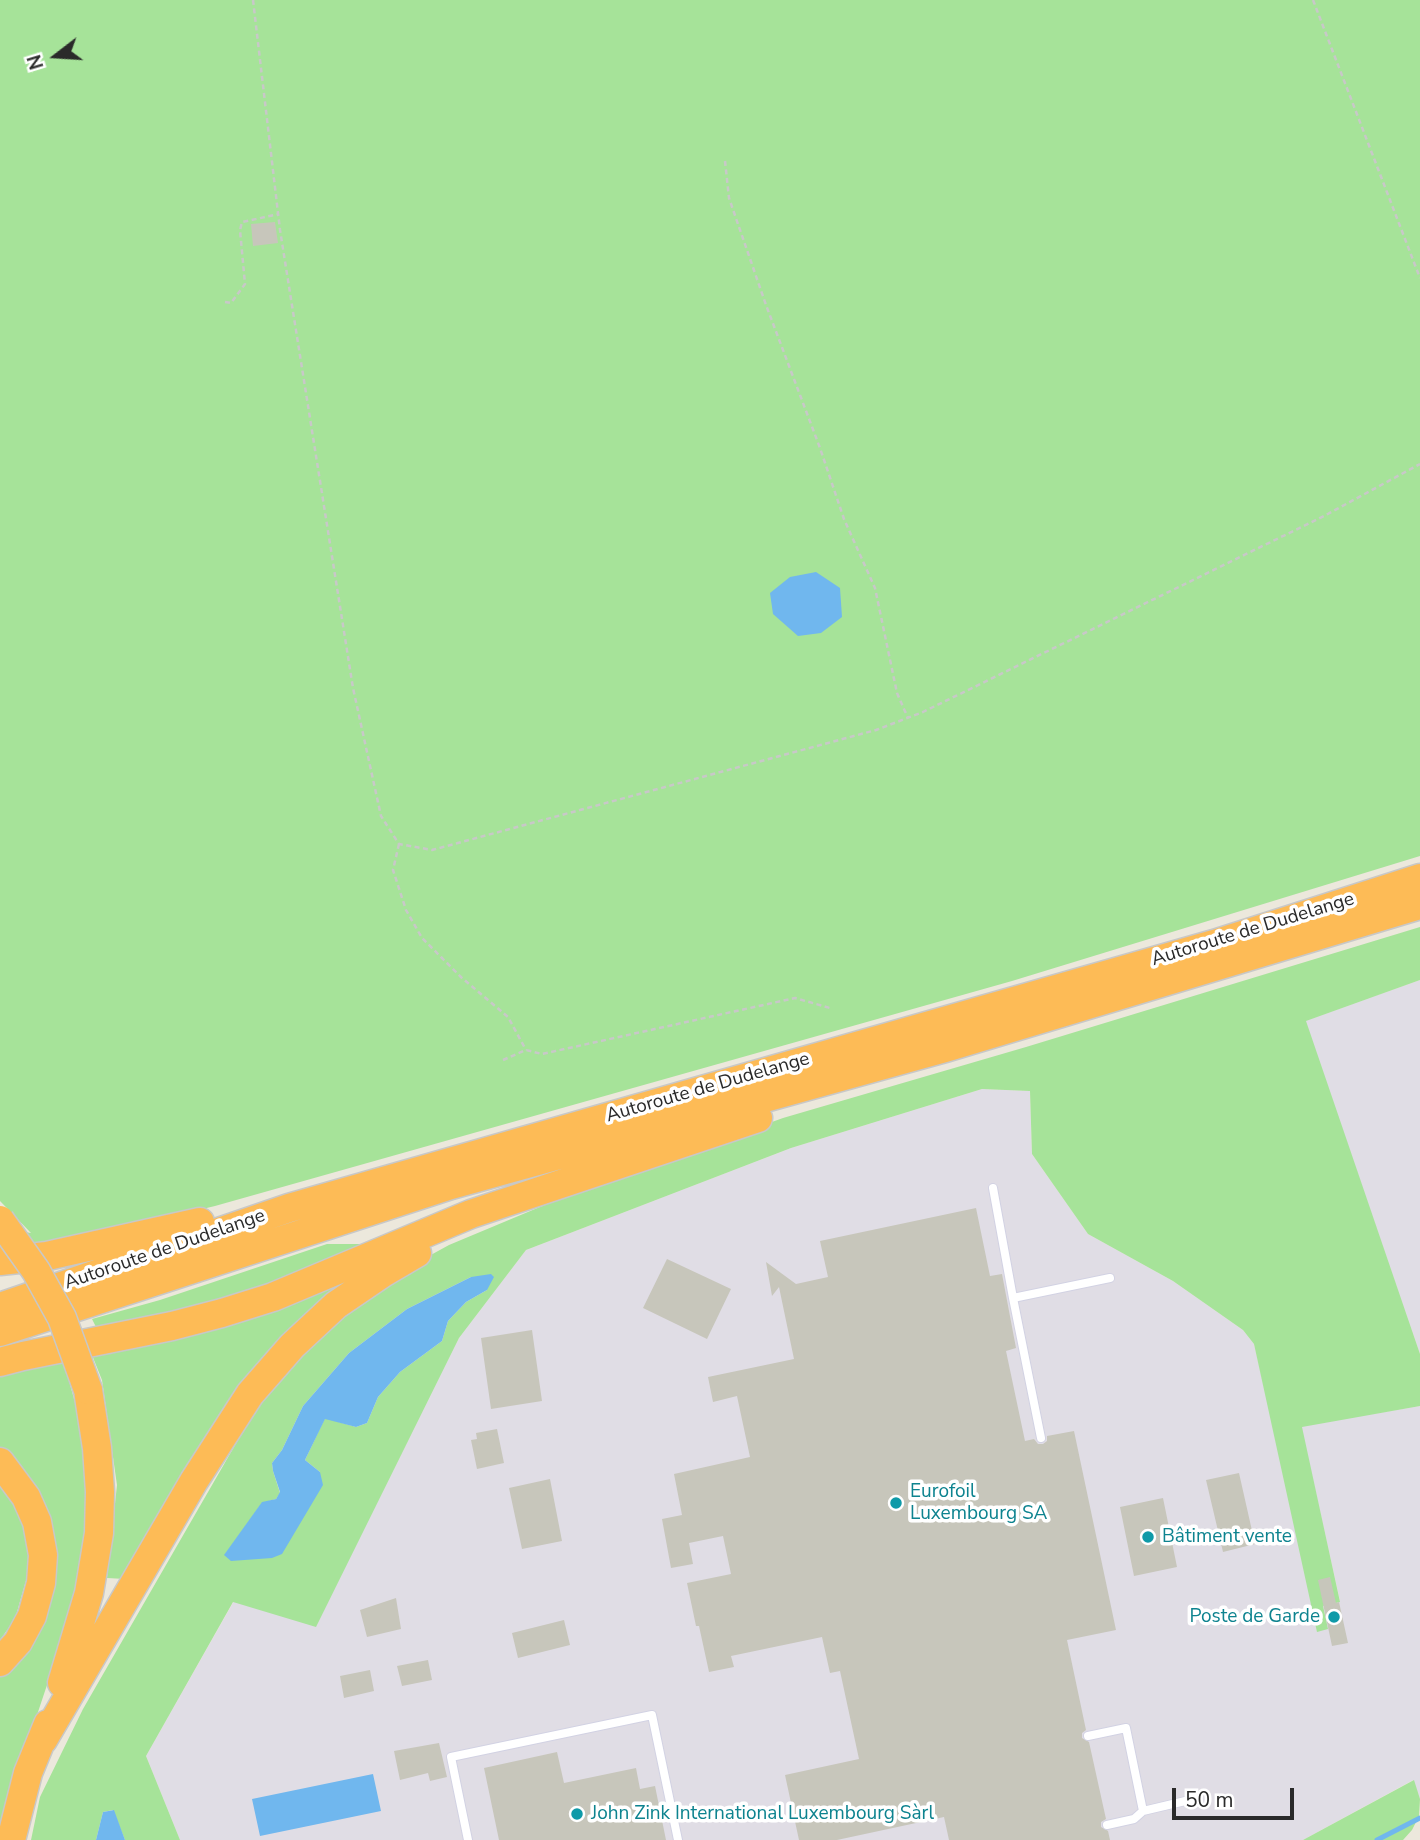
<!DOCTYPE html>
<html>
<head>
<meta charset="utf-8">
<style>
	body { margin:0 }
	#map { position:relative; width:1420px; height:1840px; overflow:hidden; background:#ece8dc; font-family:"Nunito Sans",sans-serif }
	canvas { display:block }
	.north { position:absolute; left:21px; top:21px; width:70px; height:70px; -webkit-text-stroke:5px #fff; paint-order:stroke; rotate:253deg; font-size:19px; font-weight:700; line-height:28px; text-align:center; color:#2a2a2a }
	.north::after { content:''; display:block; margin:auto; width:24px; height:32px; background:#2a2a2a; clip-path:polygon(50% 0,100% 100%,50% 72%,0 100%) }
	.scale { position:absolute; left:1172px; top:1788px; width:122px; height:32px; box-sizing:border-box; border:4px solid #2a2a2a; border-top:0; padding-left:9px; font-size:21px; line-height:24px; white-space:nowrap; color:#2a2a2a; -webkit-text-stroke:5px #fff; paint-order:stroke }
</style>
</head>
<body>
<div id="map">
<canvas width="1420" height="1840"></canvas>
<div class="north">N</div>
<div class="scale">50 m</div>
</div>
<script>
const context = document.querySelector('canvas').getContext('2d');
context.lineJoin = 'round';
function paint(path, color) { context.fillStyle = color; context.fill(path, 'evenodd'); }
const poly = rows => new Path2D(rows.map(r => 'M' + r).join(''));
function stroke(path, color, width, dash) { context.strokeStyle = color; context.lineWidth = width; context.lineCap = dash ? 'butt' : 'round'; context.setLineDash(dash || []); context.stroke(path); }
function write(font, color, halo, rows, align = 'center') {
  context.font = font + ' "Nunito Sans",sans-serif'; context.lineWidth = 7; context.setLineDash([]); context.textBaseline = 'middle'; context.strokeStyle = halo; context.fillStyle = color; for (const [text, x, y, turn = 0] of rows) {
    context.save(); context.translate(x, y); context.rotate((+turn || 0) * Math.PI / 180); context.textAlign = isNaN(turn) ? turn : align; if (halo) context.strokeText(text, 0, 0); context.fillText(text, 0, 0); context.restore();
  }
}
const industrial = poly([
	[1420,980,1420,1354,1305,1021],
	[982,1089,1030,1091,1032,1154,1088,1234,1173,1281,1243,1330,1254,1344,1281,1460,1323,1606,1340,1601,1301,1426,1420,1406,1420,1799,1413,1780,1303,1840,180,1840,146,1756,234,1601,316,1626,459,1338,526,1250,791,1148]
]);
const green = poly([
	[0,0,1420,0,1420,856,1012,981,215,1206,73,1240,0,1251,0,1228,31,1233,0,1201],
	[1420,927,1420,980,1306,1021,1420,1354,1420,1406,1302,1427,1340,1602,1323,1606,1328,1629,1317,1632,1254,1344,1243,1330,1173,1281,1088,1234,1032,1154,1030,1091,982,1089,791,1148,526,1250,459,1338,316,1627,233,1602,146,1756,180,1840,125,1840,113,1810,103,1812,96,1840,31,1840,40,1797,83,1709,257,1407,328,1325,387,1279,449,1245,559,1199,783,1118,1026,1047],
	[471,1277,487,1290,466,1302,448,1321,442,1341,400,1372,378,1397,367,1423,356,1427,325,1418,305,1460,320,1472,225,1555,262,1503,276,1499,280,1493,273,1471,272,1463,282,1450,303,1406,349,1353,407,1309],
	[327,1244,371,1244,270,1286,180,1314,97,1329,92,1319,160,1300],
	[351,1275,355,1280,274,1344,182,1472,125,1579,107,1578,117,1485,102,1380,90,1350],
	[62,1356,85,1438,89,1506,81,1583,0,1826,0,1672,54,1542,40,1492,15,1460,0,1449,0,1375],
	[0,1480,23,1520,31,1563,15,1619,0,1640],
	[1414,1780,1420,1799,1419,1816,1412,1830,1403,1840,1303,1840]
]);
const water = poly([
	[816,572,840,588,842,617,821,633,798,636,773,614,770,593,790,577],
	[491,1274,494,1277,487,1290,466,1302,448,1321,442,1341,400,1372,378,1397,367,1423,356,1427,325,1419,305,1460,320,1472,323,1485,282,1554,272,1558,231,1561,224,1555,262,1502,276,1499,280,1492,273,1471,272,1463,282,1450,303,1406,349,1353,407,1309,471,1277],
	[373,1774,381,1811,260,1836,252,1799],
	[114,1810,125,1840,96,1840,103,1812]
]);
const stream = poly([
	[1377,1840,1420,1818]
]);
const building = poly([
	[275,222,278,243,253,246,251,224],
	[976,1208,990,1276,1002,1274,1016,1348,1006,1351,1025,1441,1034,1439,1038,1444,1043,1444,1047,1441,1047,1436,1074,1431,1116,1630,1067,1640,1086,1730,1082,1733,1082,1738,1089,1742,1106,1819,1101,1822,1101,1827,1108,1831,1110,1840,949,1840,944,1817,837,1840,799,1840,785,1775,859,1759,840,1671,830,1673,822,1637,731,1656,734,1667,709,1672,699,1626,696,1626,687,1583,731,1574,723,1536,689,1543,693,1564,671,1568,662,1519,682,1515,674,1474,750,1457,737,1396,713,1402,708,1377,794,1359,779,1287,772,1296,766,1262,796,1284,828,1277,820,1241],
	[667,1259,731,1289,707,1339,643,1308],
	[532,1330,542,1401,491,1409,481,1338],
	[497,1429,504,1463,477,1469,471,1440,477,1439,476,1433],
	[1239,1473,1255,1544,1223,1552,1206,1480],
	[550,1479,562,1541,522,1549,509,1488],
	[1163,1498,1177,1567,1134,1576,1120,1507],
	[1330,1577,1336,1603,1339,1602,1348,1643,1332,1646,1318,1580],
	[396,1598,401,1629,367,1637,360,1610],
	[564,1620,570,1645,518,1658,512,1633],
	[428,1660,432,1680,402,1686,397,1666],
	[370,1670,374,1691,344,1698,340,1676],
	[439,1743,447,1777,430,1781,428,1773,400,1780,394,1751],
	[557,1752,564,1783,636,1768,640,1789,655,1786,666,1840,499,1840,484,1768]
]);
const path = poly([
	[253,0,280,230,353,688,381,816,399,844,432,850,876,730,923,712,1324,516,1420,464],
	[1313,0,1420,278],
	[725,161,729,198,766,305,820,448,844,519,875,588,897,693,908,718],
	[225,302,231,303,245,284,240,230,242,222,279,214],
	[399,844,393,870,406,910,422,938,462,978,508,1017,526,1050],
	[503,1060,526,1050,542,1054,795,998,830,1008]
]);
const service = poly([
	[993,1188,1013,1298,1110,1278],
	[1013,1298,1041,1438],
	[1088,1736,1126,1728,1143,1811,1198,1798],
	[1107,1825,1134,1819,1143,1811],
	[468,1840,451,1757,652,1715,678,1840]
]);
const motorway = poly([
	[0,1261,47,1256,200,1222],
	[0,1307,289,1208,1214,944,1420,878],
	[0,1332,451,1185,945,1048,1420,905],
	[0,1362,23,1356,172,1326,222,1313,273,1297,471,1214,758,1118],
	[0,1462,26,1497,37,1522,43,1555,41,1583,32,1616,18,1642,0,1662],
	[62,1683,89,1593,99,1533,100,1492,97,1448,88,1390],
	[43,1740,194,1481,250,1394,292,1346,336,1305,383,1273,417,1253],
	[11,1840,28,1773,48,1724]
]);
const motorwayBridge = poly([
	[0,1220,36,1271,62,1318,88,1390]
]);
const markers = [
	[896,1503,7,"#0f9aa8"],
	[1148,1537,7,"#0f9aa8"],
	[1334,1617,7,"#0f9aa8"],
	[577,1814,7,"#0f9aa8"]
];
const streetNames = [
	["Autoroute de Dudelange",1253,930,-17],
	["Autoroute de Dudelange",708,1088,-16],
	["Autoroute de Dudelange",165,1250,-19]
];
const cultureNames = [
	["Eurofoil",910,1492],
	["Luxembourg SA",910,1514],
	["Bâtiment vente",1162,1537],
	["Poste de Garde",1320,1617,"right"],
	["John Zink International Luxembourg Sàrl",591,1814]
];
paint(industrial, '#e0dde5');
paint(green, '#a6e399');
paint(water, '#70b7ee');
stroke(stream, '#70b7ee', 5);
paint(building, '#c7c6bb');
stroke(service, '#d2d2e3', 10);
stroke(motorway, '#c8c8c8', 31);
stroke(path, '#c8c8c8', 2.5, [5, 3.5]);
stroke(service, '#fff', 8);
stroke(motorway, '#fdbb56', 28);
stroke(motorwayBridge, '#c8c8c8', 31, []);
stroke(motorwayBridge, '#fdbb56', 28);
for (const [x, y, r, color] of markers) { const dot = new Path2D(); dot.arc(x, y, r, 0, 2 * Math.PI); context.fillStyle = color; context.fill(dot); stroke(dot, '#fff', 2.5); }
write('19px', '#2a2a2a', '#fff', streetNames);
write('19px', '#0d838f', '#fff', cultureNames, 'left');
</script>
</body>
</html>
